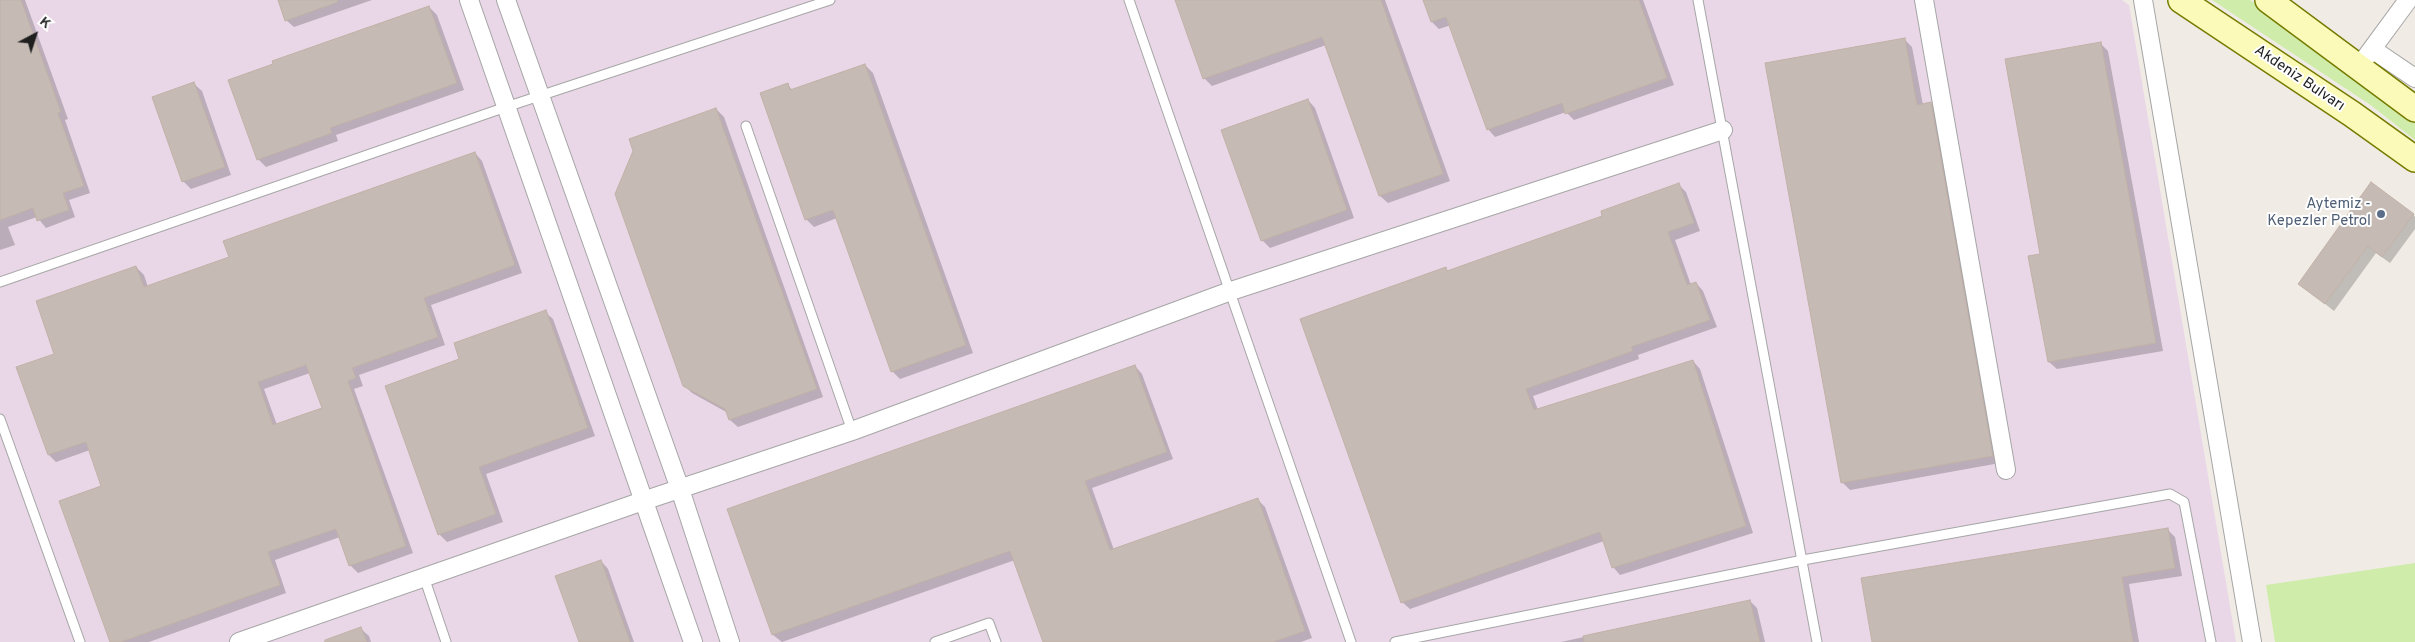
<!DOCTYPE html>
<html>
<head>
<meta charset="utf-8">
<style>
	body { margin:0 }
	#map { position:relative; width:2415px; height:642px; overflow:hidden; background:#f0ece5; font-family:Overpass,sans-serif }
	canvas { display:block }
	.north { position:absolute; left:10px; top:10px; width:50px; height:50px; -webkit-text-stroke:4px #fff; paint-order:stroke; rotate:40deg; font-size:14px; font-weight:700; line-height:20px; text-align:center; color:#1f1f1f }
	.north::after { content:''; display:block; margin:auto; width:18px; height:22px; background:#1f1f1f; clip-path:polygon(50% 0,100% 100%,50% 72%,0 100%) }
</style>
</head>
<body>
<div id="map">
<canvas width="2415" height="642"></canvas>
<div class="north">K</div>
</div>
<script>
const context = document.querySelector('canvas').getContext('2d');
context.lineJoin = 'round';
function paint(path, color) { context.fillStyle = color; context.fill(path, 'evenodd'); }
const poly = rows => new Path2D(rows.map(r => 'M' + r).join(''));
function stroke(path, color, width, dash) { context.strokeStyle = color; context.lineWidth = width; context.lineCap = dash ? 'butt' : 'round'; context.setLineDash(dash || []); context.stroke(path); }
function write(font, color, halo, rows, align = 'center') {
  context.font = font + ' Overpass,sans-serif'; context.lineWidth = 4; context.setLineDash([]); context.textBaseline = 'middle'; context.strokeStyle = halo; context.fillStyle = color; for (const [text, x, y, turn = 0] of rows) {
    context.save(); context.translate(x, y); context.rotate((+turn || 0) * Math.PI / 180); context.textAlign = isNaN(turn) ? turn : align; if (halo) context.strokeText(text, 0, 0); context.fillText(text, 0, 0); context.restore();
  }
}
const industrial = poly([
	[0,0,2122,0,2129,5,2236,642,0,642]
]);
const grass = poly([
	[2212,0,2250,0,2415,119,2415,140,2372,106],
	[2415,563,2415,642,2275,642,2266,585]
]);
const shadow = poly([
	[0,0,25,0,68,119,65,120,90,193,69,200,75,217,46,228,37,217,8,227,15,245,0,250],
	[279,0,372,0,294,27,286,20],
	[1176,0,1385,0,1450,181,1388,203,1380,196,1326,45,1212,86,1204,78],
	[1424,0,1643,0,1674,85,1574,120,1566,112,1495,137,1488,129,1451,25,1439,29,1432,22],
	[429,7,437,15,464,90,336,135,338,141,266,167,258,159],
	[1905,40,1912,47,1923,105,1931,104,1938,111,2000,463,1850,490,1842,482],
	[2100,43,2108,51,2163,351,2057,369,2049,362],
	[865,65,873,73,973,353,900,379,892,371,837,218,814,227,806,219,787,84,793,91],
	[194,84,202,91,231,175,191,189,183,181],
	[1308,100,1315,108,1354,218,1270,248,1262,240],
	[716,109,724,117,823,397,738,427,730,420,728,413,692,393,684,385],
	[475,153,482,161,522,273,431,305,445,345,359,375,363,386,354,389,413,553,358,573,350,565,340,537,275,560,286,593,149,642,112,642,103,486,90,450,56,462,49,455,56,355,136,267,144,275,148,287,230,257],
	[310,373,323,409,277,425,264,389],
	[1679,185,1686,192,1700,231,1675,240,1691,285,1696,283,1703,291,1717,327,1638,355,1639,359,1533,396,1538,410,1693,361,1700,369,1753,533,1620,575,1613,567,1604,541,1410,609,1402,602,1446,269,1449,272,1604,217],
	[2413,214,2415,217,2415,229,2390,263,2376,253,2334,311,2300,284],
	[545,312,553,319,595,436,486,474,503,522,447,542,439,534,461,360],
	[1135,366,1142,374,1173,459,1092,488,1114,550,1257,499,1265,507,1312,638,1301,642,1044,642,1015,560,782,642,773,635,729,510],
	[2168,530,2175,537,2182,576,2129,584,2139,642,1873,642],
	[601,561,608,569,634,642,580,642],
	[1750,601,1757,608,1765,642,1561,642],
	[361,629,369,636,371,642,323,642]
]);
const building = poly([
	[0,0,21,0,61,112,58,113,84,186,63,193,69,210,37,221,33,208,0,220,0,0],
	[278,0,337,0,338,2,285,21,278,0],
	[1175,0,1381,0,1443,174,1379,196,1322,37,1203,79,1175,0],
	[1423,0,1639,0,1667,78,1565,114,1562,103,1487,130,1446,17,1431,22,1423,0],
	[429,6,457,83,330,128,332,133,257,160,228,80,273,64,272,61,429,6],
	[1905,38,1917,105,1931,102,1993,456,1841,483,1765,63,1905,38],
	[2101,42,2156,343,2048,362,2028,256,2040,254,2005,59,2101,42],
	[865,64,966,345,891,372,833,210,805,220,760,93,788,83,790,90,865,64],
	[194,82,225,167,182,182,152,97,194,82],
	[1308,99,1347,210,1261,241,1221,130,1308,99],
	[716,108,817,389,729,420,725,409,683,386,615,194,633,151,629,139,716,108],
	[475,152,515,265,424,298,438,337,352,368,356,378,348,381,406,546,349,566,336,529,268,552,280,585,121,642,110,642,59,501,101,486,86,442,48,455,16,367,54,354,36,301,136,266,144,287,229,257,223,241,475,152],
	[306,365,322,408,273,425,258,382,306,365],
	[2371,182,2414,214,2382,257,2368,246,2325,304,2298,284,2371,182],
	[1679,183,1694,223,1668,232,1687,285,1696,282,1710,320,1631,347,1633,351,1526,389,1534,410,1693,360,1746,526,1612,568,1600,532,1401,603,1300,319,1446,267,1447,271,1602,216,1601,211,1679,183],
	[546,310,588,428,479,467,496,514,438,535,385,386,459,359,454,343,546,310],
	[1135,365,1167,452,1085,481,1110,550,1258,498,1305,631,1273,642,1043,642,1010,551,772,635,727,509,1135,365],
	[2168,528,2175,568,2122,577,2133,642,1872,642,1861,578,2168,528],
	[601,560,630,642,579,642,555,576,601,560],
	[1750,600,1760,642,1584,642,1583,636,1750,600],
	[361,627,367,642,325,642,325,640,361,627]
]);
const service = poly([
	[1129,0,1351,642],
	[1698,0,1817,642],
	[746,126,852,431],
	[0,282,506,107,830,0],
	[0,419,80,642],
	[424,577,446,642],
	[935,642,989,623,996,642],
	[1395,642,1803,560,2170,494,2184,502,2211,642]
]);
const minor = poly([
	[469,0,693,642],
	[506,0,680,489,730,642],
	[1924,0,2006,470],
	[2143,0,2252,642],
	[2372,49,2415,78],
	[2358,68,2408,0],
	[239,642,643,501,852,431,1228,292,1723,130]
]);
const secondary = poly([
	[2181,0,2352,114,2415,159],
	[2268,0,2415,109]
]);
const markers = [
	[2381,214,5,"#5c6f8a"]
];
const streetNames = [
	["Akdeniz Bulvarı",2299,79,34]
];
const serviceNames = [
	["Aytemiz -",2371,205],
	["Kepezler Petrol",2371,222]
];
paint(industrial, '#e9d7e7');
paint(grass, '#cfecaa');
paint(shadow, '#0003');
paint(building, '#c5bbb4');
stroke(building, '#c2b1a7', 1);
stroke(service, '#a6a6a6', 11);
stroke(minor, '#a6a6a6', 20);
stroke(secondary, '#767b01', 28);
stroke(service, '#fff', 9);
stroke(minor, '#fff', 18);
stroke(secondary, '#fbfab8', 25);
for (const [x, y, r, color] of markers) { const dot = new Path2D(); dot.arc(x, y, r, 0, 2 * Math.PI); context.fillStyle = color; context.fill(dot); stroke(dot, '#fff', 2); }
write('15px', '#1f1f1f', '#fff', streetNames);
write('15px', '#4e5e75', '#fff', serviceNames, 'right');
</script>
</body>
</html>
